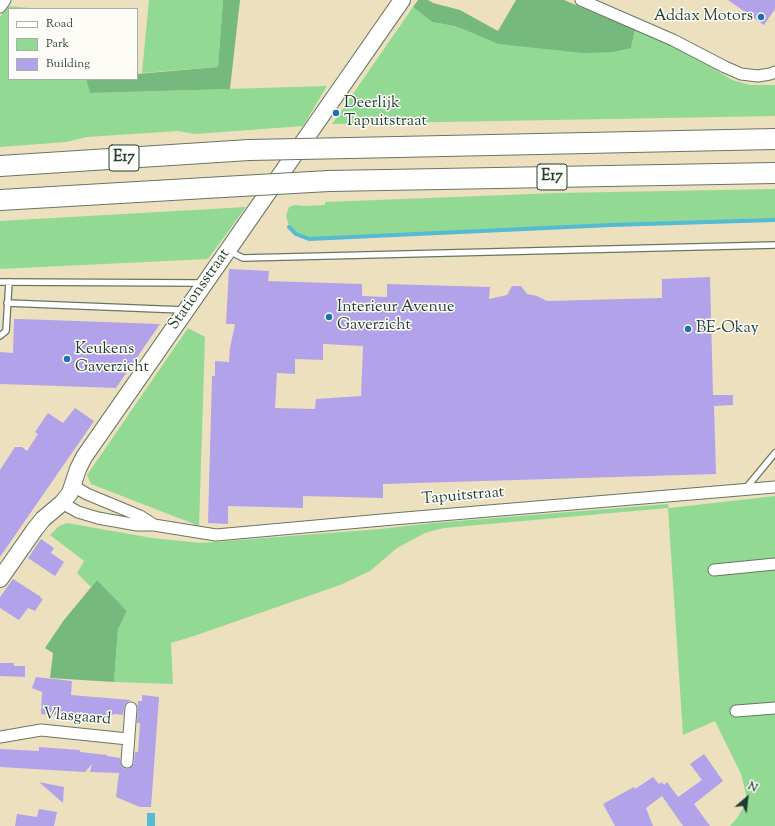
<!DOCTYPE html>
<html>
<head>
<meta charset="utf-8">
<style>
	body { margin:0 }
	#map { position:relative; width:775px; height:826px; overflow:hidden; background:#ede0be; font-family:"Sorts Mill Goudy",serif }
	canvas { display:block }
	.legend { position:absolute; left:8px; top:8px; width:130px; height:72px; box-sizing:border-box; background:#fdfcf7; border:1px solid #a4b0a9; margin:0; padding:5px 7px; list-style:none; font-size:12px; color:#1f3d34 }
	.legend li { display:flex; align-items:center; gap:8px; height:20px }
	.legend b { width:20px; border:1px solid #a4b0a9 }
	.north { position:absolute; left:727px; top:778px; width:40px; height:40px; -webkit-text-stroke:3px #fdfcf7; paint-order:stroke; rotate:28deg; font-size:11px; font-weight:700; line-height:16px; text-align:center; color:#1f3d34 }
	.north::after { content:''; display:block; margin:auto; width:14px; height:18px; background:#1f3d34; clip-path:polygon(50% 0,100% 100%,50% 72%,0 100%) }
</style>
</head>
<body>
<div id="map">
<canvas width="775" height="826"></canvas>
<ul class="legend">
<li><b style="height:5px;background:#fff"></b>Road</li>
<li><b style="height:11px;background:#92d994"></b>Park</li>
<li><b style="height:11px;background:#b2a2e9"></b>Building</li>
</ul>
<div class="north">N</div>
</div>
<script>
const context = document.querySelector('canvas').getContext('2d');
context.lineJoin = 'round';
function paint(path, color) { context.fillStyle = color; context.fill(path, 'evenodd'); }
const poly = rows => new Path2D(rows.map(r => 'M' + r).join(''));
function stroke(path, color, width, dash) { context.strokeStyle = color; context.lineWidth = width; context.lineCap = dash ? 'butt' : 'round'; context.setLineDash(dash || []); context.stroke(path); }
function write(font, color, halo, rows, align = 'center') {
  context.font = font + ' "Sorts Mill Goudy",serif'; context.lineWidth = 3; context.setLineDash([]); context.textBaseline = 'middle'; context.strokeStyle = halo; context.fillStyle = color; for (const [text, x, y, turn = 0] of rows) {
    context.save(); context.translate(x, y); context.rotate((+turn || 0) * Math.PI / 180); context.textAlign = isNaN(turn) ? turn : align; if (halo) context.strokeText(text, 0, 0); context.fillText(text, 0, 0); context.restore();
  }
}
const green = poly([
	[149,0,223,0,218,67,142,73],
	[7,6,42,9,9,9,9,79,86,79,90,93,327,86,303,126,195,134,178,131,87,137,66,142,0,147,0,17],
	[413,7,432,22,454,26,465,30,498,44,631,48,635,30,687,52,732,80,750,85,775,85,775,116,332,124],
	[775,189,775,220,611,225,309,239,296,234,289,227,286,216,289,207,295,205,305,206,325,205,325,202,557,193],
	[246,207,208,259,0,269,0,221],
	[188,328,205,337,199,526,91,484,87,475],
	[775,496,775,826,730,826,737,818,745,805,746,794,741,774,715,721,683,735,668,508,444,528,425,533,397,548,370,571,340,585,194,636,171,643,173,684,114,682,118,629,127,611,97,580,91,587,77,573,84,561,50,535,59,526,67,523,152,538,201,543,380,529,433,523,668,504,669,508]
]);
const forest = poly([
	[223,0,240,0,230,89,90,93,86,79,137,79,137,74,218,67],
	[418,0,428,0,433,3,460,10,498,31,516,0,564,0,635,30,631,48,613,52,584,53,498,44,465,30,454,26,432,22,413,7],
	[97,580,127,611,118,629,114,682,50,678,53,653,45,648,64,620]
]);
const water = poly([
	[147,813,155,813,155,826,147,826]
]);
const stream = poly([
	[289,227,296,234,309,239,611,225,775,220]
]);
const building = poly([
	[728,0,775,0,775,9,764,25],
	[229,269,269,271,268,281,362,284,362,296,387,297,387,284,490,287,489,299,507,295,512,286,521,286,527,294,537,296,547,301,662,298,662,279,710,277,713,395,733,395,733,405,714,406,716,474,383,484,383,498,303,496,303,508,228,506,228,524,208,523,212,376,215,376,215,361,229,362,230,348,235,324,226,324],
	[323,344,363,346,361,396,316,399,315,409,275,408,277,373,295,374,295,359,323,360],
	[14,319,20,319,160,324,116,388,0,384,0,352,13,353],
	[75,408,94,421,0,557,0,470,15,447,22,447,27,451,38,434,35,432,48,413,63,423],
	[41,539,54,548,51,553,64,562,55,576,28,558],
	[13,579,41,597,40,598,43,599,35,611,28,608,19,620,0,608,0,597],
	[0,663,14,663,14,666,25,666,25,677,0,676],
	[36,677,72,681,71,695,131,700,125,704,123,715,115,714,110,715,110,716,82,715,82,717,41,714,42,692,32,688],
	[142,695,159,697,151,807,140,807,116,797,119,773,90,772,92,764,85,772,0,767,0,749,39,751,39,747,80,750,80,752,107,755,107,756,120,758,121,765,123,768,127,769,130,768,134,763,135,752,138,752,140,723,137,723,138,701,142,701],
	[704,754,723,781,694,804,710,826,683,826,662,796,646,808,653,826,615,826,603,804,634,787,635,789,653,777,659,784,662,782,664,785,667,782,678,797,702,780,690,764],
	[39,782,64,787,63,803],
	[39,809,57,812,54,826,15,826,17,814,37,817]
]);
const lane = poly([
	[229,251,243,258,775,245],
	[0,282,202,283],
	[7,303,183,310],
	[0,336,6,331,9,282],
	[746,488,775,453]
]);
const street = poly([
	[581,0,673,40,725,67,741,74,758,76,770,74,775,72],
	[0,7,5,0],
	[73,486,87,494,140,516,154,525],
	[62,503,78,512,98,518,137,525,154,525,216,535,393,519,775,487],
	[714,570,775,564],
	[736,711,775,708],
	[0,737,41,730,128,739],
	[127,762,131,708]
]);
const secondary = poly([
	[0,579,35,529,43,519,62,503,70,493,78,469,84,457,402,0]
]);
const highway = poly([
	[350,148,775,139],
	[0,166,249,150],
	[329,181,775,173],
	[0,200,223,187]
]);
const highwayBridge = poly([
	[249,150,350,148],
	[223,187,329,181]
]);
const markers = [
	[761,17,4,"#1f6fb2"],
	[336,113,4,"#1f6fb2"],
	[329,317,4,"#1f6fb2"],
	[688,329,4,"#1f6fb2"],
	[67,359,4,"#1f6fb2"]
];
const shields = [
	[124,158,30],
	[552,177,30]
];
const shieldNames = [
	["E17",124,158],
	["E17",552,177]
];
const poiNames = [
	["Addax Motors",753,17,"right"],
	["Deerlijk",344,104],
	["Tapuitstraat",344,122],
	["Interieur Avenue",337,308],
	["Gaverzicht",337,326],
	["BE-Okay",696,329],
	["Keukens",75,350],
	["Gaverzicht",75,368]
];
const streetNames = [
	["Stationsstraat",200,290,-55],
	["Tapuitstraat",463,497,-5],
	["Vlasgaard",77,718,5]
];
paint(green, '#92d994');
paint(forest, '#75b97e');
paint(water, '#54bbd2');
stroke(stream, '#54bbd2', 4);
paint(building, '#b2a2e9');
stroke(lane, '#677664', 8);
stroke(street, '#677664', 13);
stroke(secondary, '#677664', 18);
stroke(highway, '#677664', 22);
stroke(lane, '#fff', 5.5);
stroke(street, '#fff', 11);
stroke(secondary, '#fff', 16);
stroke(highway, '#fff', 20);
stroke(highwayBridge, '#677664', 22, []);
stroke(highwayBridge, '#fff', 20);
for (const [x, y, r, color] of markers) { const dot = new Path2D(); dot.arc(x, y, r, 0, 2 * Math.PI); context.fillStyle = color; context.fill(dot); stroke(dot, '#fdfcf7', 1.5); }
for (const [x, y, w] of shields) { const box = new Path2D(); box.roundRect(x - w / 2, y - 13, w, 26, 3); context.fillStyle = '#fdfcf7'; context.fill(box); stroke(box, '#1f3d34', 1); }
write('bold 15px', '#1f3d34', null, shieldNames);
write('16px', '#1f3d34', '#fdfcf7', poiNames, 'left');
write('16px', '#1f3d34', '#fdfcf7', streetNames);
</script>
</body>
</html>
